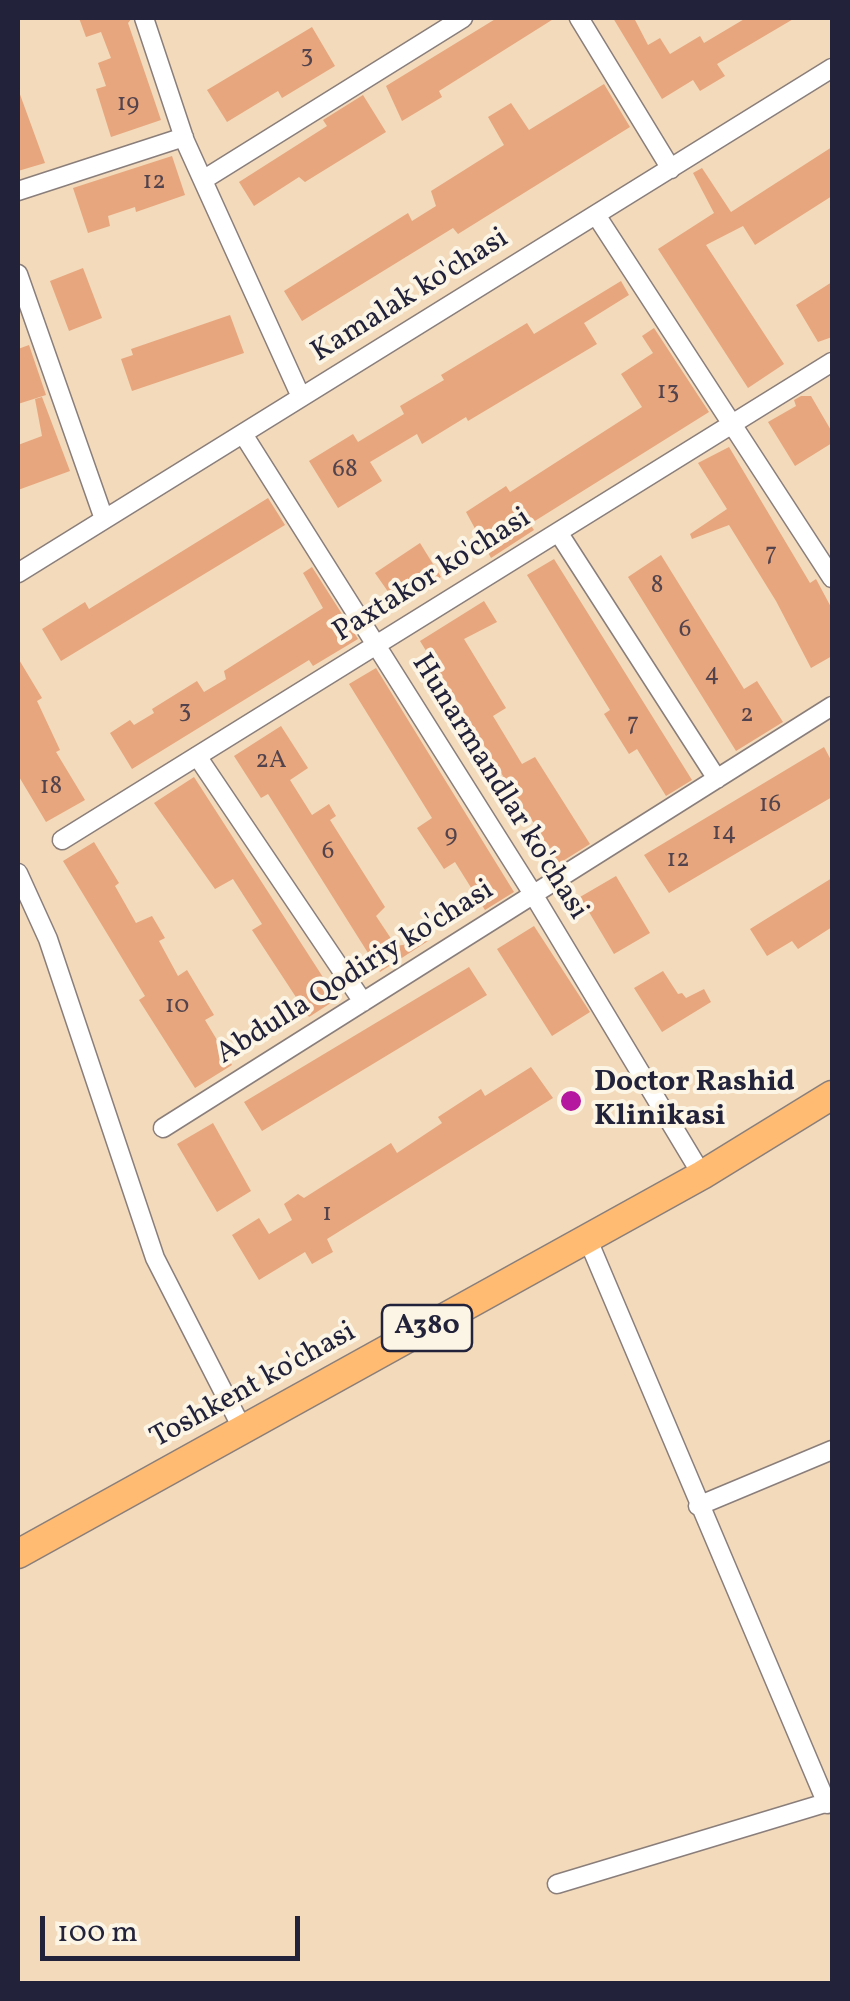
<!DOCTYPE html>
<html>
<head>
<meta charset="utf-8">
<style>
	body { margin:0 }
	#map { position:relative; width:850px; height:2001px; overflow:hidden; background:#f2dabb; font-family:Vollkorn,serif }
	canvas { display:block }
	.frame { position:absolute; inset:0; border:20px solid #22223b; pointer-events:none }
	.scale { position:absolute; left:40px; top:1916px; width:260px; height:45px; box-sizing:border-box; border:5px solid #22223b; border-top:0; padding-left:12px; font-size:30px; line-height:35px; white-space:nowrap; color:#22223b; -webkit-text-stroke:8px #fcf5e5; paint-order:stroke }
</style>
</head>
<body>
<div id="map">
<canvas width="850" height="2001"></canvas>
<div class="frame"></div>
<div class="scale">100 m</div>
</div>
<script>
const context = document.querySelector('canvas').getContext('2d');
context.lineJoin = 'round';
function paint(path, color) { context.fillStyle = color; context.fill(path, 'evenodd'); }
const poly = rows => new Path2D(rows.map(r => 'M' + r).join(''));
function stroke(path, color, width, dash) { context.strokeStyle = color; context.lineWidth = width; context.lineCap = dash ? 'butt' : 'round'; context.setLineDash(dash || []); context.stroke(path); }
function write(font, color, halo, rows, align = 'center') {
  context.font = font + ' Vollkorn,serif'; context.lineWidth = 8; context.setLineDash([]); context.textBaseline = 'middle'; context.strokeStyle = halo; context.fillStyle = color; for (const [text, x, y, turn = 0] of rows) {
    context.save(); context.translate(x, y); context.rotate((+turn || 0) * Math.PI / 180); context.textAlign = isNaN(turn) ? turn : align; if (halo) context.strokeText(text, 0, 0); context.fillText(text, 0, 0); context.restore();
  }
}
const building = poly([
	[79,18,132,18,128,23,161,120,111,137,96,89,106,86,98,63,111,58,101,32,86,37],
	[497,18,555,18,439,91,442,97,402,121,386,86],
	[613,18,634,18,648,45,660,38,670,54,700,36,704,43,746,18,795,18,717,64,725,76,700,91,693,80,662,99],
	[312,27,335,66,282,98,278,91,227,122,207,90],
	[604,84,630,127,458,234,453,228,302,321,284,291,408,213,412,221,436,206,431,191,504,145,488,117,511,103,529,130],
	[18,89,45,163,18,171],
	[363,95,386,132,305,182,299,177,254,206,239,182,327,126,323,120],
	[832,147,832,196,755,245,743,226,706,245,784,364,748,388,658,249,714,213,693,173,702,168,731,212],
	[172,156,185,195,136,212,135,207,108,216,110,226,88,233,73,188],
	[83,268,102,318,69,331,50,281],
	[621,281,629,295,584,323,597,344,468,421,466,417,422,444,417,434,370,462,382,481,338,508,309,461,353,434,358,442,404,414,400,406,444,380,441,375,527,323,534,334],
	[832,282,832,337,818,342,796,305],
	[230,315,244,353,132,391,121,359,133,355,131,349],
	[654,328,709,412,530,524,534,530,491,558,466,512,506,486,510,492,642,407,621,374,653,353,642,336],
	[29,345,46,395,18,404,18,349],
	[801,396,811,396,832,432,832,443,795,466,768,422,796,406,794,400],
	[42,397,70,471,18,490,18,445,42,436,35,399],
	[729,447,810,583,816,579,832,609,832,656,811,668,776,601,729,525,692,539,690,534,727,509,698,463],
	[268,498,285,525,61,661,42,629,85,602,89,609],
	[420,543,441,577,398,606,375,573],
	[661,555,744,689,757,681,783,722,736,751,628,577],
	[554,559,692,780,666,796,637,749,629,754,604,714,610,710,527,575],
	[312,567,358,639,313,666,309,660,132,769,110,733,130,720,134,725,154,713,152,709,197,681,204,692,226,679,224,671,323,608,303,573],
	[484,601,497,622,464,639,506,708,493,716,522,764,535,757,590,844,558,864,530,817,521,822,495,781,503,776,420,641],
	[18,658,42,698,37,701,60,750,56,752,85,800,46,822,18,775],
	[376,668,514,892,485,910,455,862,444,869,417,828,432,818,349,684],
	[281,726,308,768,290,780,312,815,329,804,336,816,330,820,385,907,376,916,396,946,428,941,380,972,268,794,261,798,234,756],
	[824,747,832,762,832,797,669,893,644,855],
	[194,777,337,999,309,1017,252,930,262,924,233,879,215,889,154,803],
	[94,842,119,883,115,886,136,923,152,916,165,938,159,941,178,976,187,970,214,1015,205,1020,232,1065,195,1088,139,1000,145,996,63,861],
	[616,876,650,933,614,954,580,897],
	[832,878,832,927,798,949,792,941,767,956,750,929],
	[534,926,590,1012,552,1036,497,949],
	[469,967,487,995,262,1131,244,1102],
	[663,971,678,994,682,993,686,998,704,989,711,1002,662,1032,634,988],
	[531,1067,553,1098,327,1239,333,1252,312,1264,305,1252,259,1280,232,1235,259,1218,269,1234,292,1220,284,1204,298,1194,304,1198,391,1143,397,1153,442,1123,438,1117,481,1089,485,1096],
	[213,1123,251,1191,217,1212,177,1144]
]);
const minor = poly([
	[144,18,185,141,301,397],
	[579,18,671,169],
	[203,180,463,18],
	[18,191,184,137],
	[596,215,832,578],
	[18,274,104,519],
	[243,434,533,894,702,1175],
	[558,532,717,779],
	[18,573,832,68],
	[197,756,363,1002],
	[62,840,832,362],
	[18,873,48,939,155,1258,243,1430],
	[163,1128,832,706],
	[588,1240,827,1804],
	[698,1506,832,1450],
	[557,1884,832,1801]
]);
const highway = poly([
	[18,1554,702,1175,832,1095]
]);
const markers = [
	[571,1101,12,"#b5179e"]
];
const numberNames = [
	["3",307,57],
	["19",128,105],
	["12",154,183],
	["13",668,393],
	["68",345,471],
	["7",771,555],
	["8",657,587],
	["6",685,631],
	["4",712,675],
	["3",185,712],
	["2",747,716],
	["7",633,725],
	["2A",271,762],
	["18",51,788],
	["16",770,806],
	["14",724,834],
	["9",451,836],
	["6",328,853],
	["12",678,861],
	["10",177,1007],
	["1",327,1215]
];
const shields = [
	[427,1328,90]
];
const shieldNames = [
	["A380",427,1328]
];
const streetNames = [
	["Kamalak ko'chasi",411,297,-32],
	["Paxtakor ko'chasi",433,577,-32],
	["Hunarmandlar ko'chasi",498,788,58],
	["Abdulla Qodiriy ko'chasi",356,974,-32],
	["Toshkent ko'chasi",254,1387,-29]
];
const poiNames = [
	["Doctor Rashid",594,1084],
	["Klinikasi",594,1118]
];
paint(building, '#e7a67d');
stroke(minor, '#8a7e7b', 21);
stroke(highway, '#8a7e7b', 31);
stroke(minor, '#fff', 18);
stroke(highway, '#febb71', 28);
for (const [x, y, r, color] of markers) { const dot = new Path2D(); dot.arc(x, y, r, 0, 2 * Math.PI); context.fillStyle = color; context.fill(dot); stroke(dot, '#fcf5e5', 4); }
write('25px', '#53434c', null, numberNames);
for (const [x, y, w] of shields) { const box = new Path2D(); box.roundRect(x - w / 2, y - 23, w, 46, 8); context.fillStyle = '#fcf5e5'; context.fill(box); stroke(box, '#22223b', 2.5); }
write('bold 28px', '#22223b', null, shieldNames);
write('30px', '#22223b', '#fcf5e5', streetNames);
write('bold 30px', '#22223b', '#fcf5e5', poiNames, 'left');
</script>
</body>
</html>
